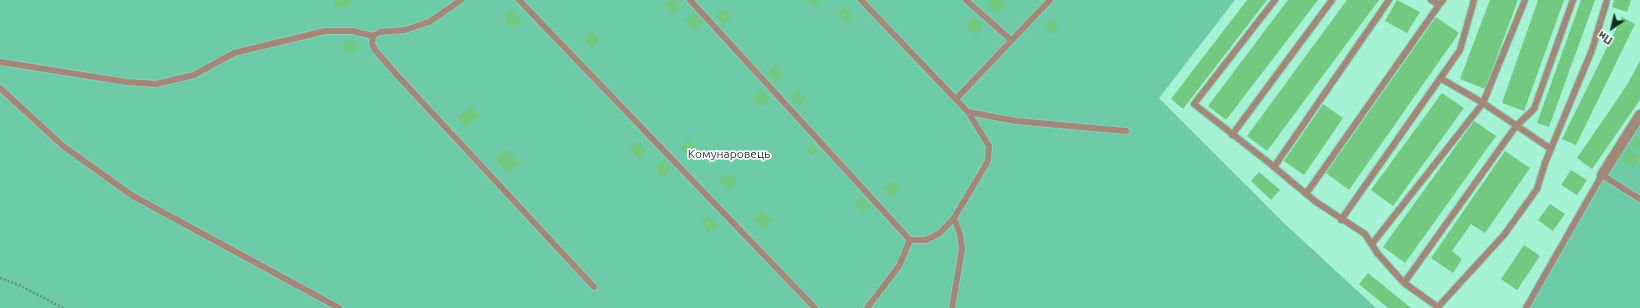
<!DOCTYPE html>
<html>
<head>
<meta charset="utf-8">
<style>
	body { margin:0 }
	#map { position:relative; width:1640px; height:308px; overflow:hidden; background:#a6f2d4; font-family:Ubuntu,sans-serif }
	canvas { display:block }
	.north { position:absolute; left:1592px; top:8px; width:40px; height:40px; -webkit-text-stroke:3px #fff; paint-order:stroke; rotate:214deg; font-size:11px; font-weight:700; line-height:16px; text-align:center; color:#0f2f24 }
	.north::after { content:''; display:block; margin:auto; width:14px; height:18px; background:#0f2f24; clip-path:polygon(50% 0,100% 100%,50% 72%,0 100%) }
</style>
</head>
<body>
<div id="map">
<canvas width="1640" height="308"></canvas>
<div class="north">Пн</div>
</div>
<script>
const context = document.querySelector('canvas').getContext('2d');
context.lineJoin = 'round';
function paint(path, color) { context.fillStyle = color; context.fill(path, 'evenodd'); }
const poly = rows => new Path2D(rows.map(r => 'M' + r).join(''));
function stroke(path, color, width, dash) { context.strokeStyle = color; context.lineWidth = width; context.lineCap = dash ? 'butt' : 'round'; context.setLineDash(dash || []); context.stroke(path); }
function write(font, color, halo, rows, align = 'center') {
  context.font = font + ' Ubuntu,sans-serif'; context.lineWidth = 3.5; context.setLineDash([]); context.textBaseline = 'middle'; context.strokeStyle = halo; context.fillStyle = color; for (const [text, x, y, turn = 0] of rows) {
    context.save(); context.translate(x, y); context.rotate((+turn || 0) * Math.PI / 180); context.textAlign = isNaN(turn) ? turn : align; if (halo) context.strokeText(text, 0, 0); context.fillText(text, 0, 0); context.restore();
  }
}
const green = poly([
	[0,0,1235,0,1159,98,1285,224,1376,308,0,308],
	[1640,115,1640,308,1524,308]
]);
const building = poly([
	[334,0,350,0,351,5,335,8],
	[670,0,675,0,682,7,674,15,664,5],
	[806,0,822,0,814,8],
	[991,0,1001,0,1006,5,997,14,987,4],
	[1247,0,1267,0,1183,109,1171,99],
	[1288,0,1318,0,1226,120,1208,106],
	[1347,0,1379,0,1267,151,1247,136],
	[1397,0,1420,12,1407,33,1385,21],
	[1490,0,1518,0,1485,89,1460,79],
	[1538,0,1564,0,1524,111,1502,103],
	[1581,0,1595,0,1549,127,1537,123],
	[1614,0,1631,0,1627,12,1612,7],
	[845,7,854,16,846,24,837,14],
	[723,8,732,17,724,25,715,16],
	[512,10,521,20,513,28,503,18],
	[694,13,703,22,695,30,685,21],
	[974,17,984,26,976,35,966,26],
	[1436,17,1459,33,1349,190,1326,173],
	[1622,17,1635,24,1576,145,1562,139],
	[1053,19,1060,25,1053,34,1045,28],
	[591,31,601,40,593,48,583,38],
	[352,38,359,47,349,55,341,46],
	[1640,61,1640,100,1592,169,1577,158,1627,85],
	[775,65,784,74,776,82,767,73],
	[761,90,771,99,762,107,753,98],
	[798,90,807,99,799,107,790,98],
	[1442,93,1464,108,1393,206,1371,190],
	[1323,104,1343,118,1304,175,1284,161],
	[473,106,480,116,465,127,457,117],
	[1474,121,1496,136,1405,263,1383,247],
	[1636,137,1640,140,1640,151,1631,146],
	[688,139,698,149,689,156,680,147],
	[638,141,647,151,639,159,629,149],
	[812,144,818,150,812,156,806,150],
	[506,149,520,163,509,173,495,159],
	[1628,149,1640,156,1634,168,1621,161],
	[1505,151,1530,168,1485,233,1471,224,1452,251,1462,259,1453,273,1431,258],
	[662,160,671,170,663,178,654,168],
	[1571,170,1587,180,1577,195,1561,185],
	[728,172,737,182,729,190,719,180],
	[1259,172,1280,190,1271,200,1251,181],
	[892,181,901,190,893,198,884,189],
	[862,196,871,206,863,213,854,204],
	[1550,204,1565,214,1553,231,1538,220],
	[762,211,772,221,763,229,754,219],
	[708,215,718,225,709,233,700,223],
	[1524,245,1540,256,1517,290,1501,279],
	[1368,273,1411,308,1388,308,1359,284]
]);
const path = poly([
	[0,278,19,285,63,308]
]);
const lane = poly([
	[519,0,815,308],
	[690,0,910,240],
	[861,0,968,112,989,146,988,161,954,218,940,233,926,240,910,240,899,266,867,308],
	[966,0,1011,40],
	[1275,0,1194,104,1268,162,1316,202,1365,234,1378,254,1404,283,1438,307,1504,235,1537,189,1545,163,1592,50,1607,0],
	[1431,0,1439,5,1443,0],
	[373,36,372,43,375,50,396,74,594,287],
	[0,62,127,82,156,84,194,75,234,53,325,31,353,31,373,36,380,32,405,30,429,22,461,0],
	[1440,78,1483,103,1551,149],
	[0,88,63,146,133,196,339,308],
	[956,99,1050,0],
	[968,112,1016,121,1126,131],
	[1232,135,1332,0],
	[1274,167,1389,0],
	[1306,194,1439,5],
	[1341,220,1460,50,1474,0],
	[1372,244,1483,103,1525,0],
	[1404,283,1516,126,1534,109,1573,0],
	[952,308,962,249,960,234,954,218],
	[1526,308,1602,175,1640,199]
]);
const street = poly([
	[1602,175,1640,115]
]);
const parkNames = [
	["Комунаровець",729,154]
];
paint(green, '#6dcba8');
paint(building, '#72c97f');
stroke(lane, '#8bcfb4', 8);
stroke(street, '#8bcfb4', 12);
stroke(path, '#5d947f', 2.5, [2, 2]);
stroke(lane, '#a3887a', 6);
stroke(street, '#a3887a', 10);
write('12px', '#1b3229', '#fff', parkNames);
</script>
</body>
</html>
